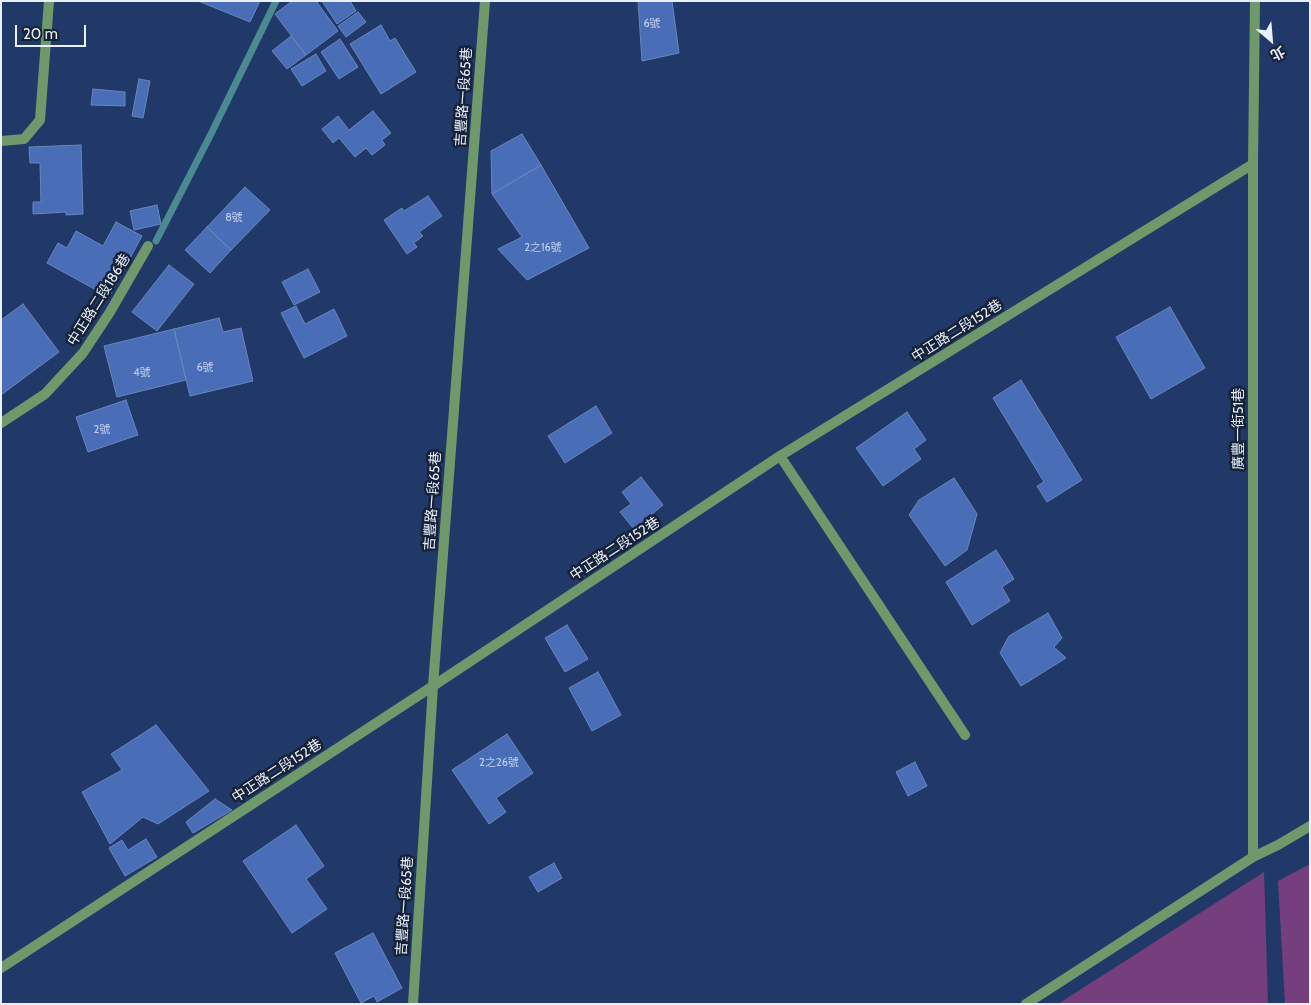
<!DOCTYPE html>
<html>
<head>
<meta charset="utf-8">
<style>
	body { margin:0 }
	#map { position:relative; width:1311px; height:1005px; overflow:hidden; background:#213968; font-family:Cabin,"Noto Sans TC",sans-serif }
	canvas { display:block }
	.frame { position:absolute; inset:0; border:2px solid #e9effb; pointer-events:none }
	.north { position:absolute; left:1246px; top:15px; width:50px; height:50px; -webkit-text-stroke:4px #162237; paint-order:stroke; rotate:153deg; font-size:14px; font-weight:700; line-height:20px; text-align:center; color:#e9effb }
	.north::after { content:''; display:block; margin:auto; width:18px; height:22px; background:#e9effb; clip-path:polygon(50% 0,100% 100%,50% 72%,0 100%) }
	.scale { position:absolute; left:15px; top:25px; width:71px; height:22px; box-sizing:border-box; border:2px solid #e9effb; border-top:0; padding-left:6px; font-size:15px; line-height:18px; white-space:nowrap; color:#e9effb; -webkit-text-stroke:4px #162237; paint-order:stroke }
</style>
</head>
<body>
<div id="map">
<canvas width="1311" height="1005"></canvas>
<div class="frame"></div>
<div class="north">北</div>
<div class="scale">20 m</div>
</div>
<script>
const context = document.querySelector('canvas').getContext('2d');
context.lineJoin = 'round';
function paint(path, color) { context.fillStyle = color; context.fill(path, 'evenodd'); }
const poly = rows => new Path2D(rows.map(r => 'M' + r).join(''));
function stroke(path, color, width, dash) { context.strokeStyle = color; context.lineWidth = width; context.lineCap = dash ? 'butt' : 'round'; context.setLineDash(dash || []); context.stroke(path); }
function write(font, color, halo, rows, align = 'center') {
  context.font = font + ' Cabin,"Noto Sans TC",sans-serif'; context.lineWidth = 5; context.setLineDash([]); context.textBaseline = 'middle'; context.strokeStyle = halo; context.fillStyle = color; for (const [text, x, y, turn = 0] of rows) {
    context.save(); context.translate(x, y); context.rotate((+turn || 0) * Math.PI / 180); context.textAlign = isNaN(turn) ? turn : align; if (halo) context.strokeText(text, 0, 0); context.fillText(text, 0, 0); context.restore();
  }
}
const green = poly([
	[1310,864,1310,1004,1285,1004,1278,881],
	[1264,872,1268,1004,1058,1004]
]);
const stream = poly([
	[156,241,210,136,276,1]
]);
const building = poly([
	[198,1,260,1,250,22,198,1],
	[292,1,316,1,338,31,306,55,275,14,292,1],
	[322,1,350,1,356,11,337,24,322,1],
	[638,1,672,1,679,53,642,61,638,1],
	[358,12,366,22,346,37,338,26,358,12],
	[381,25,390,41,395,38,416,72,381,94,350,44,381,25],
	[291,36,306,55,287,69,272,51,291,36],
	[340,39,358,67,339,79,321,52,340,39],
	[316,54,326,71,302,86,291,69,316,54],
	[139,79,150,81,143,118,132,116,139,79],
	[93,89,125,92,125,106,91,105,93,89],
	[373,111,391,133,382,140,385,145,372,155,366,148,355,157,339,138,333,143,322,129,338,116,349,130,373,111],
	[522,134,541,165,492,194,491,151,522,134],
	[81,145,83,214,66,215,66,212,33,214,33,202,41,202,40,163,30,163,29,147,81,145],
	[541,165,589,248,527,280,498,249,522,237,492,194,541,165],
	[245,187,270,210,231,250,207,227,245,187],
	[428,196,442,216,419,232,423,236,414,243,417,247,407,254,384,220,402,208,404,211,428,196],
	[157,205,161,224,134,230,130,211,157,205],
	[116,222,142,236,109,297,47,263,58,243,67,248,76,231,103,246,116,222],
	[207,227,231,250,210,273,185,250,207,227],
	[169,265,194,284,157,331,132,312,169,265],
	[308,269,320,292,294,305,282,282,308,269],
	[23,304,59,352,1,395,1,320,23,304],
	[296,306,305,324,334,309,347,336,304,358,281,313,296,306],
	[1170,307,1205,368,1151,399,1116,337,1170,307],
	[219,318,223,332,241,328,253,381,190,396,174,329,219,318],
	[174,329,186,380,117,397,104,346,174,329],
	[1021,380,1082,480,1047,502,1037,486,1044,482,993,398,1021,380],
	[126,400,138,435,88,452,76,417,126,400],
	[596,406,612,433,565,463,548,436,596,406],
	[907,412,926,440,914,449,921,459,883,486,856,448,907,412],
	[641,477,663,505,634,529,620,512,631,504,622,492,641,477],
	[954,478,977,514,967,550,945,566,909,515,919,500,954,478],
	[996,550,1014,579,1002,587,1010,601,972,625,946,582,996,550],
	[1048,613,1062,638,1054,647,1066,658,1021,686,1000,653,1009,636,1048,613],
	[567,625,588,659,565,672,545,638,567,625],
	[598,672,621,715,592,731,569,688,598,672],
	[156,725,209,791,158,824,143,817,110,844,82,792,122,770,111,754,156,725],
	[507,734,533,773,496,798,506,812,489,824,452,770,507,734],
	[915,762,927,786,908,796,896,772,915,762],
	[215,799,232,810,193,833,186,822,215,799],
	[296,825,324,866,306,879,327,909,292,933,243,861,296,825],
	[146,839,157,857,125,876,109,848,122,840,128,850,146,839],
	[554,863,562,878,538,892,529,877,554,863],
	[373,933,402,988,377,1002,374,996,361,1003,335,953,373,933]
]);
const service = poly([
	[1,423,45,394,83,353,110,312,148,246],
	[780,456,965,735]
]);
const minor = poly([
	[1,141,24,139,40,120,49,1],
	[1253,857,1253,164,1255,1],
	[1,968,433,686,780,456,1253,164],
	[413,1004,433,686,485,1],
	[1026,1004,1253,857,1278,845,1310,826]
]);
const numberNames = [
	["6號",652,24],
	["8號",234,218],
	["2之16號",543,248],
	["6號",205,368],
	["4號",142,373],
	["2號",102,430],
	["2之26號",499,763]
];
const streetNames = [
	["吉豐路一段65巷",464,97,-86],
	["中正路二段186巷",99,300,-58],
	["中正路二段152巷",957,331,-32],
	["廣豐一街51巷",1239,429,-90],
	["吉豐路一段65巷",433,501,-86],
	["中正路二段152巷",615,549,-33],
	["中正路二段152巷",277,771,-33],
	["吉豐路一段65巷",405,906,-86]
];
paint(green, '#753f7d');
stroke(stream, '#4c8a92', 7);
paint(building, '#496eb7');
stroke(building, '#6a87bc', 1);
stroke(service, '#6f996b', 10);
stroke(minor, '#6f996b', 10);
write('11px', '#c1cfea', null, numberNames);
write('14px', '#e9effb', '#162237', streetNames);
</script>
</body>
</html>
